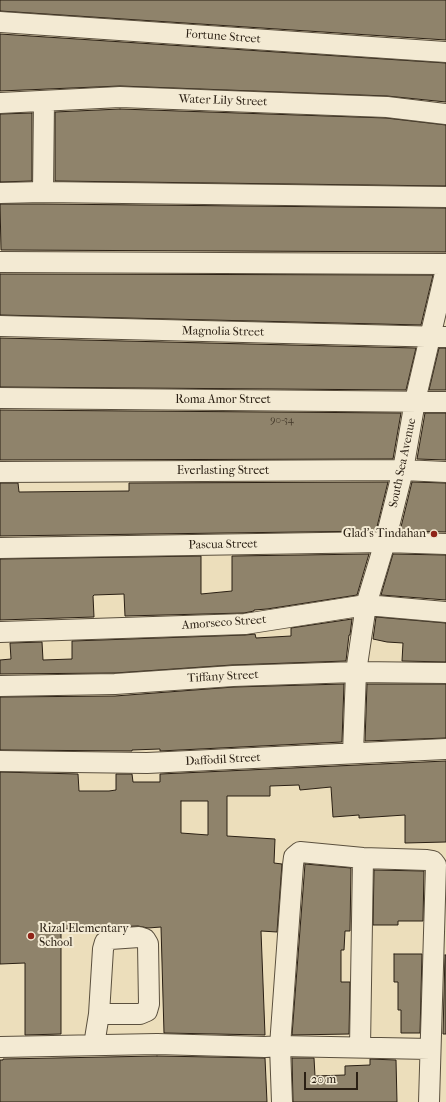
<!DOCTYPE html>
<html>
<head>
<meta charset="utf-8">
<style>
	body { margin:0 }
	#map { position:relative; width:446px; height:1102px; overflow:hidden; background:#ecdebb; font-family:"IM FELL French Canon",serif }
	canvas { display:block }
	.scale { position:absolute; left:304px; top:1072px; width:54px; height:18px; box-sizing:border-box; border:2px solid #2b2014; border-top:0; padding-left:5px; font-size:12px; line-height:14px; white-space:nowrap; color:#2b2014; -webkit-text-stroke:3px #f3ead3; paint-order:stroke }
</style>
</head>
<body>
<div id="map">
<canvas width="446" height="1102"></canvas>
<div class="scale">20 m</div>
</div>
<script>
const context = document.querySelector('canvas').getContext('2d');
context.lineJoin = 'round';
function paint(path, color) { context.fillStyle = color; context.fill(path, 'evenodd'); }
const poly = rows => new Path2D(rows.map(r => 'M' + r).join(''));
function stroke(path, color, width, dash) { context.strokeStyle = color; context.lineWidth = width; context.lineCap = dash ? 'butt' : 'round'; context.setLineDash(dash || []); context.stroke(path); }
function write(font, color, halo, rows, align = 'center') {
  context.font = font + ' "IM FELL French Canon",serif'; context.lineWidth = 4; context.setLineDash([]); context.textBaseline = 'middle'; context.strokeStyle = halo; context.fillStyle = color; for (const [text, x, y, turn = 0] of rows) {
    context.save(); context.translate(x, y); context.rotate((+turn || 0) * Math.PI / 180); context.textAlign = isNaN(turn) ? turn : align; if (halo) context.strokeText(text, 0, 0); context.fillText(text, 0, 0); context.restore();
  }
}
const building = poly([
	[0,0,446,0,446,40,0,11,0,0],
	[0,34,446,63,446,102,387,96,120,86,0,91,0,34],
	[120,109,386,118,446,125,446,186,55,181,55,112,120,109],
	[32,113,32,181,0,182,0,114,32,113],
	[0,204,43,204,446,208,446,252,1,250,0,204],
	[0,274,433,275,421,325,0,315,0,274],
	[0,338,416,348,406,390,0,387,0,338],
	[439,348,446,348,446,390,429,390,439,348],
	[0,410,401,413,393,459,0,460,0,410],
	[425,413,446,413,446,460,417,459,425,413],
	[388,482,376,531,0,536,0,483,18,483,19,492,129,491,129,483,388,482],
	[412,482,446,483,446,532,400,531,412,482],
	[369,554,357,595,267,609,254,610,254,611,244,613,125,616,124,594,94,595,93,596,94,617,0,620,0,559,201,556,201,594,232,591,232,556,369,554],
	[393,554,446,555,446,600,381,595,393,554],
	[376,617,446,623,446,662,402,661,403,643,387,642,373,639,376,617],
	[352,619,350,635,349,635,346,661,232,665,115,673,0,674,0,660,11,659,10,643,42,642,43,660,72,659,72,641,245,635,255,634,256,638,291,636,291,628,352,619],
	[344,684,342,742,160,751,160,749,132,750,132,751,0,750,0,697,115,696,234,687,344,684],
	[367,684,446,684,446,738,365,741,367,684],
	[446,761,446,842,405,843,405,815,359,818,359,815,333,817,331,787,300,790,299,785,270,786,270,796,227,796,227,836,275,839,274,863,282,864,277,932,261,931,265,1035,164,1033,161,927,148,928,138,926,61,929,61,1034,25,1035,25,963,0,964,0,772,78,774,79,791,109,791,116,790,116,774,132,774,133,782,160,782,160,774,446,761],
	[181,801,208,801,208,835,181,833,181,801],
	[305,864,351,868,350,931,345,931,344,950,341,950,341,982,350,982,349,1034,292,1035,305,864],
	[374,870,424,871,423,921,398,921,398,925,373,925,374,870],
	[394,954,422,954,420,1033,401,1033,401,1010,398,1010,398,982,394,982,394,954],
	[445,955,446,955,446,1034,443,1034,445,955],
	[157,1056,265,1058,267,1102,0,1102,0,1060,3,1060,3,1059,157,1056],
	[292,1058,314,1058,315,1076,345,1075,345,1066,370,1065,370,1059,396,1060,397,1102,293,1102,292,1058]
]);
const minor = poly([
	[0,22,446,52],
	[0,103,120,97,387,107,446,114],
	[43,192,44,101],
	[0,193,43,192,446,197],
	[0,262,446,264],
	[0,326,446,337],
	[0,398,446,402],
	[0,472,403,470,446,472],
	[0,548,385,542,446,544],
	[0,632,245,624,366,605,446,612],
	[0,686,115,684,233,676,356,672,446,673],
	[353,753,356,672,366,605,385,542,403,470,415,401,446,269],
	[0,761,147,763,446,749],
	[94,1045,99,1014,103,949,105,942,110,939,139,937,145,939,148,944,149,1004,147,1011,140,1014,99,1014],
	[0,1047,157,1044,265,1047,280,1046,430,1049],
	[360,1047,363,858],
	[282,1102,280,1046,293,865,294,857,300,852,363,858,427,860,433,861,436,865,429,1102]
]);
const markers = [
	[434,534,4,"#8f2418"],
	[31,936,4,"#8f2418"]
];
const numberNames = [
	["90-34",282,421]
];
const streetNames = [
	["Fortune Street",223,37,4],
	["Water Lily Street",223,101,2],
	["Magnolia Street",223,332,1],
	["Roma Amor Street",223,400],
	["South Sea Avenue",403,463,-78],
	["Everlasting Street",223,471],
	["Pascua Street",223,545,-1],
	["Amorseco Street",224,623,-4],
	["Tiffany Street",223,677,-3],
	["Daffodil Street",223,760,-3]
];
const poiNames = [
	["Glad's Tindahan",426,534],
	["Rizal Elementary",39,929,"left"],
	["School",39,943,"left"]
];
paint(building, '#8f836b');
stroke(building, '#2b2014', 1);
stroke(minor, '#5b503e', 22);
stroke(minor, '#f3ead3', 20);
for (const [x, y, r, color] of markers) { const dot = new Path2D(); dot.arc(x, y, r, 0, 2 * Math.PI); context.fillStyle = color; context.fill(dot); stroke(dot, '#f3ead3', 1.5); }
write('10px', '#44392a', null, numberNames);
write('12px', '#2b2014', '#f3ead3', streetNames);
write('12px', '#2b2014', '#f3ead3', poiNames, 'right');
</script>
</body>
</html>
